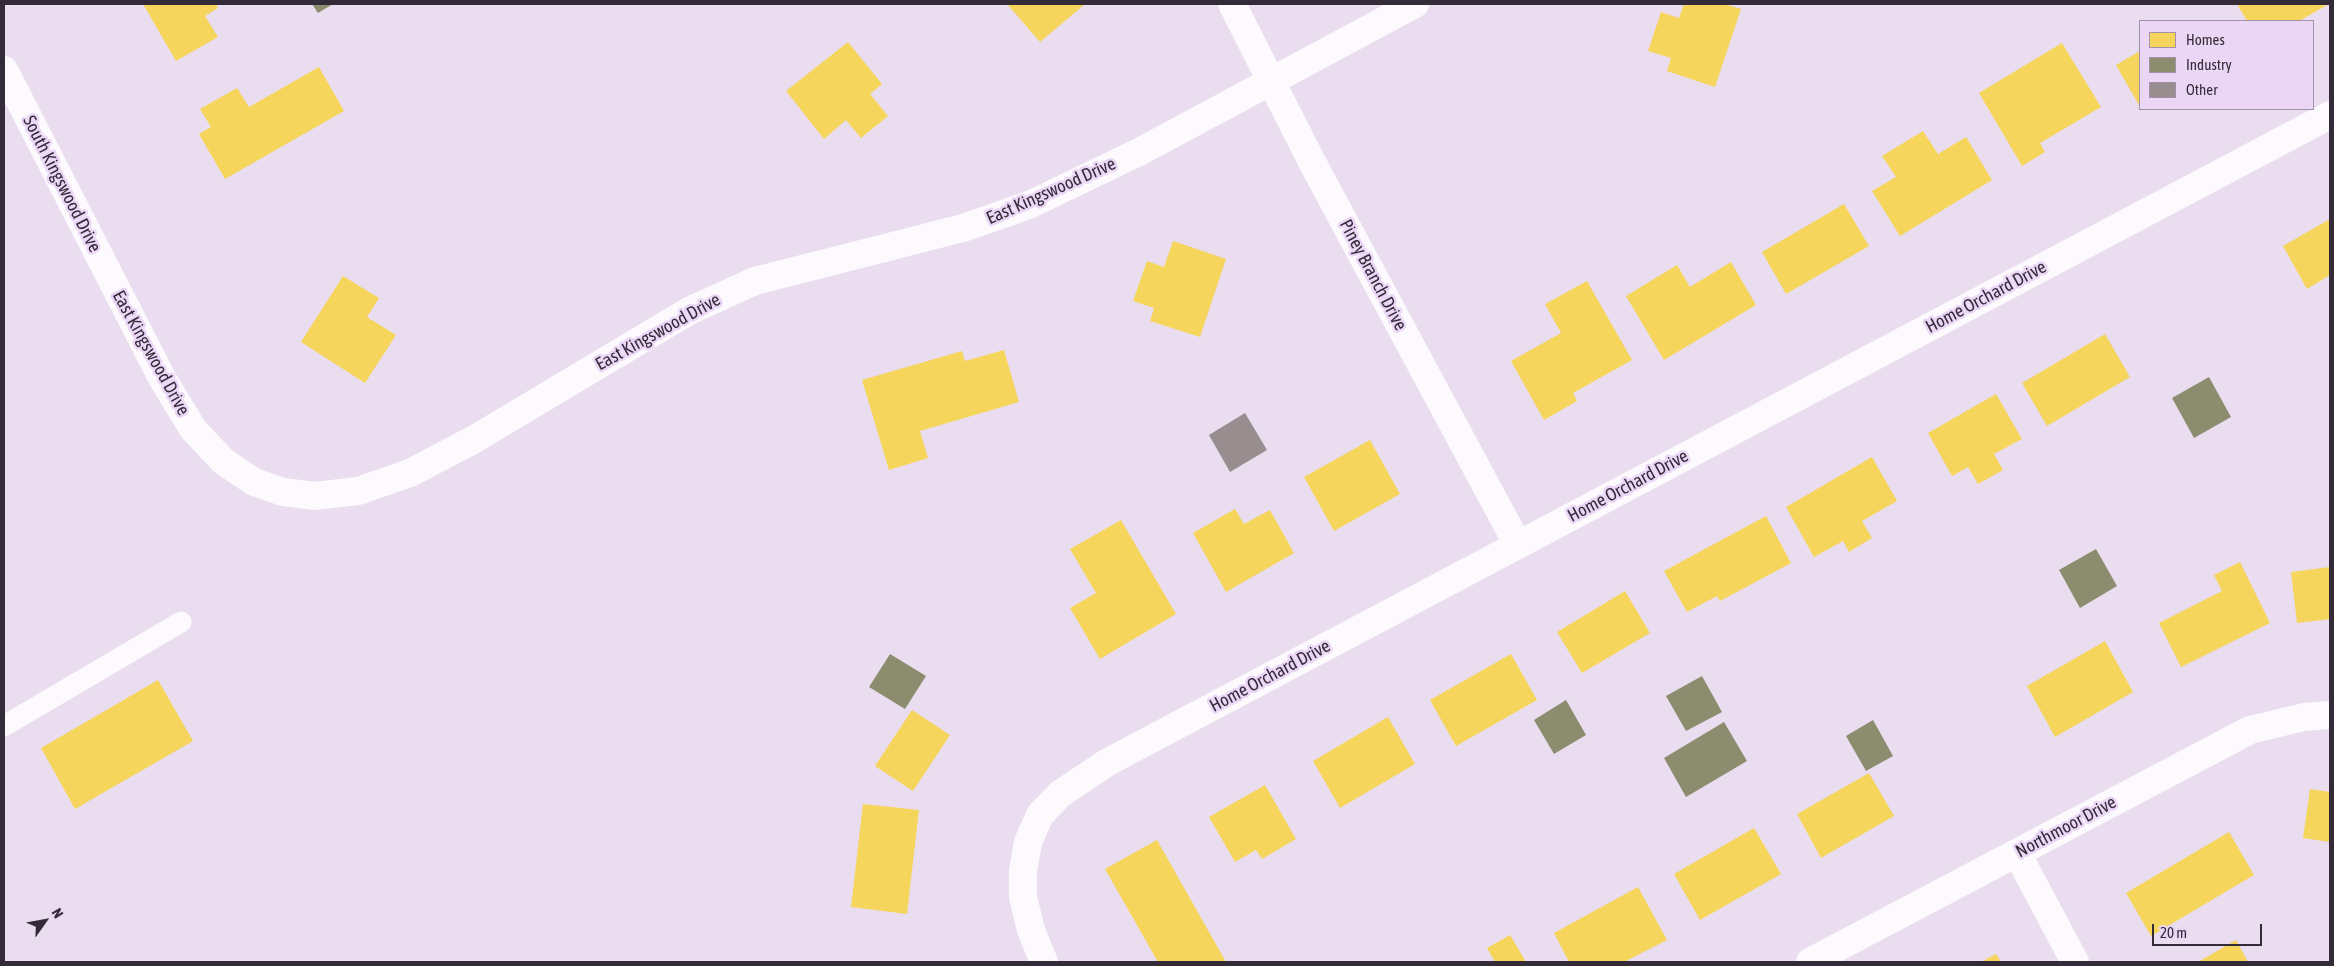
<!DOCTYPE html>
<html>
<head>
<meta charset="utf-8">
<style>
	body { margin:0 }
	#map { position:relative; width:2334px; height:966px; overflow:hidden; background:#e9ddef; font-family:"Asap Condensed",sans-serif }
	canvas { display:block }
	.frame { position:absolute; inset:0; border:5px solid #332b37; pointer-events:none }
	.legend { position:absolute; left:2139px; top:20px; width:175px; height:90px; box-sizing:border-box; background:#ebd6f6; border:1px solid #a192aa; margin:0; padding:6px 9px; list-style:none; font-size:15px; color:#332b37 }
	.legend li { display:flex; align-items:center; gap:10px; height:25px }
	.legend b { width:25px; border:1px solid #a192aa }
	.north { position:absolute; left:20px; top:896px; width:50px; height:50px; -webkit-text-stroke:4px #ebd6f6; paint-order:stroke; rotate:58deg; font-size:14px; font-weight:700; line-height:20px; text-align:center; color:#332b37 }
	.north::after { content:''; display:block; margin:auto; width:18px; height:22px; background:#332b37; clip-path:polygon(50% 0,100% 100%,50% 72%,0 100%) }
	.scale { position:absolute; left:2152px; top:924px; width:110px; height:22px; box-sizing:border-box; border:2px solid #332b37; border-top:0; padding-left:6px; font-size:15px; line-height:18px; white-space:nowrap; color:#332b37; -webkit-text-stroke:4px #ebd6f6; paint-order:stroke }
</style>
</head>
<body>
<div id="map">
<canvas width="2334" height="966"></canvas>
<div class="frame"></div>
<ul class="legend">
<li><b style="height:14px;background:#f6d55c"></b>Homes</li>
<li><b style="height:14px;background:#8c8c6e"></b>Industry</li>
<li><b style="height:14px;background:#988e90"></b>Other</li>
</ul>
<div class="north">N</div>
<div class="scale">20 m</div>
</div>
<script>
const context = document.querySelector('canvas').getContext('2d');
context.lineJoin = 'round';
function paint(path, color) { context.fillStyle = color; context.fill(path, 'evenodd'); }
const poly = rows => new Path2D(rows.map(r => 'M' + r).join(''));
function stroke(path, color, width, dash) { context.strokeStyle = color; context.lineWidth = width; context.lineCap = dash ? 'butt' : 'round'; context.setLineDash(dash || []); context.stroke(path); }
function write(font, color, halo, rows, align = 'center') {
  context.font = font + ' "Asap Condensed",sans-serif'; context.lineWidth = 5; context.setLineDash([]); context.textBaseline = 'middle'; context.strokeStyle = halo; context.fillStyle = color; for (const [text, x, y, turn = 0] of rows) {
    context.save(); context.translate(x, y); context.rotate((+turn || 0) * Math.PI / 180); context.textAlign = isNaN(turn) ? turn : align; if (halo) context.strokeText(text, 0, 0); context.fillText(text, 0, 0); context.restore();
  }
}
const homes = poly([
	[143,4,216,4,218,8,205,16,218,37,176,61],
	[1007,4,1085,4,1040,42],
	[1684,4,1725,4,1741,9,1715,87,1667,71,1671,58,1648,51,1661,12,1679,18],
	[2237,4,2329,4,2299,21,2247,21],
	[848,42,882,84,870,94,888,116,861,138,846,120,824,139,786,91],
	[2062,43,2101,107,2040,143,2045,152,2022,166,1979,93],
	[2140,51,2140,107,2116,65],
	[319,67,344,111,225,179,199,134,211,127,200,109,237,88,249,107],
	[1923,131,1938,154,1966,137,1992,180,1900,236,1872,191,1896,177,1882,156],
	[1844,204,1869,246,1786,294,1762,252],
	[2330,219,2330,275,2307,289,2283,246],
	[1173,241,1226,259,1200,337,1150,321,1154,308,1133,301,1147,261,1164,267],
	[1731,262,1756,305,1664,360,1626,296,1677,265,1690,287],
	[343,276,379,298,367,317,396,335,365,383,301,342],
	[1587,281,1632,360,1573,393,1577,401,1544,420,1511,361,1561,333,1545,304],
	[2105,334,2130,377,2047,426,2022,383],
	[1004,350,1019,402,920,431,928,458,889,470,862,380,962,351,965,361],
	[1996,394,2022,439,1994,454,2003,470,1978,484,1968,467,1952,476,1928,433],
	[1370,440,1400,494,1334,531,1304,477],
	[1872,457,1897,501,1862,521,1872,538,1849,552,1843,541,1814,557,1786,507],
	[1235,509,1244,524,1270,510,1294,553,1226,592,1193,533],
	[1766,516,1791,563,1720,601,1717,596,1687,612,1664,571],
	[1121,520,1176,614,1100,659,1070,608,1096,593,1070,549],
	[2240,562,2270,623,2181,667,2159,623,2222,591,2214,575],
	[2330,567,2330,619,2297,623,2291,572],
	[1625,591,1650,633,1582,673,1557,632],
	[2105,641,2133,692,2055,737,2027,686],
	[1511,654,1537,700,1456,746,1430,700],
	[158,680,193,741,75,809,41,748],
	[912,710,950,735,913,791,875,766],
	[1388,717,1415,764,1340,808,1313,761],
	[1869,773,1894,816,1821,858,1797,814],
	[1265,785,1296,839,1262,859,1256,850,1235,862,1209,817],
	[2310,789,2330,792,2330,842,2303,838],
	[863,804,919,810,907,914,851,907],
	[1754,828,1781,874,1700,920,1674,874],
	[2229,832,2254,875,2151,936,2126,893],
	[1157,840,1226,962,1158,962,1105,869],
	[1638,887,1667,940,1624,962,1569,962,1554,933],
	[1510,935,1526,962,1495,962,1487,948],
	[2236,940,2248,962,2198,962],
	[1996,954,2001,962,1981,962]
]);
const industry = poly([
	[312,4,333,4,318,13],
	[2209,377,2231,417,2194,438,2172,398],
	[2096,549,2117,586,2080,608,2059,570],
	[890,654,926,676,905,709,869,687],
	[1702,676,1722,712,1686,731,1666,696],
	[1566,700,1586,735,1554,754,1534,720],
	[1873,720,1893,756,1866,771,1846,736],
	[1724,722,1747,761,1686,797,1664,758]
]);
const building = poly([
	[1245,413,1267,450,1230,472,1209,435]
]);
const lane = poly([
	[4,726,181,622]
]);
const street = poly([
	[1232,4,1312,162,1518,545],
	[4,70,162,378,193,429,223,461,254,482,283,492,315,496,358,491,410,473,473,440,689,311,755,281,963,228,1029,205,1139,152,1415,4],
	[2017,853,2075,962],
	[1044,962,1031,930,1023,897,1023,871,1028,842,1040,815,1060,794,1108,762,2330,115],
	[1810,962,2250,730,2304,717,2330,715]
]);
const streetNames = [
	["South Kingswood Drive",62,184,63],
	["East Kingswood Drive",1051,191,-24],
	["Piney Branch Drive",1373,275,62],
	["Home Orchard Drive",1986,297,-28],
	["East Kingswood Drive",658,332,-29],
	["East Kingswood Drive",151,353,61],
	["Home Orchard Drive",1628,486,-28],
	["Home Orchard Drive",1270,676,-28],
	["Northmoor Drive",2066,827,-28]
];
paint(homes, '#f6d55c');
paint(industry, '#8c8c6e');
paint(building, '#988e90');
stroke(lane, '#fcfafd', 21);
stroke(street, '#fcfafd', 28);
write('18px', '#332b37', '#ebd6f6', streetNames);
</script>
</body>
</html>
